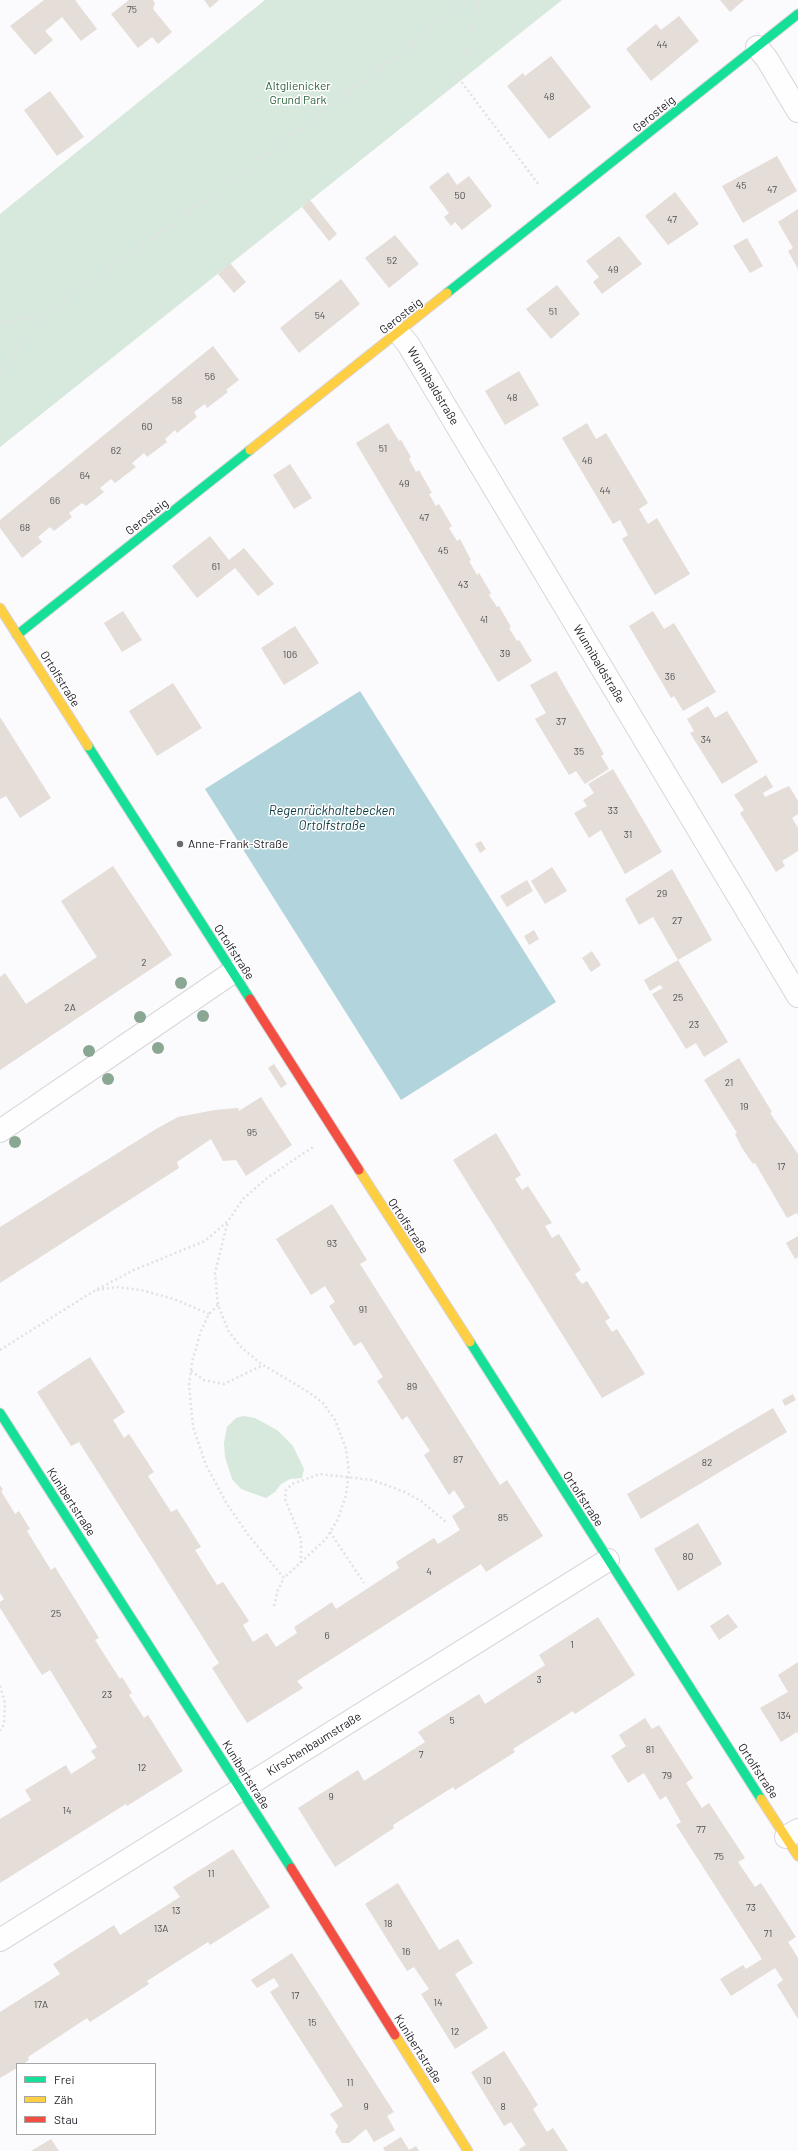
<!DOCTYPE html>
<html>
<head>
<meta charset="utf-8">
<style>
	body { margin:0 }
	#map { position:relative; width:798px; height:2151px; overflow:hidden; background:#fbfafc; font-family:Barlow,sans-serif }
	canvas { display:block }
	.legend { position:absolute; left:16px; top:2063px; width:140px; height:72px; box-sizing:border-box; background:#fff; border:1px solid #a5a5a7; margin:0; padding:5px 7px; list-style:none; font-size:12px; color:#1f1d24 }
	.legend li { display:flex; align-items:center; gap:8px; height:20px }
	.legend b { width:20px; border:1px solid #a5a5a7 }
</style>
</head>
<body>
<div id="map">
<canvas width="798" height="2151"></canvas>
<ul class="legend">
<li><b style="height:5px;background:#16e098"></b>Frei</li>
<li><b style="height:5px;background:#ffcf43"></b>Zäh</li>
<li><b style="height:5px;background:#f24e42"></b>Stau</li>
</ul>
</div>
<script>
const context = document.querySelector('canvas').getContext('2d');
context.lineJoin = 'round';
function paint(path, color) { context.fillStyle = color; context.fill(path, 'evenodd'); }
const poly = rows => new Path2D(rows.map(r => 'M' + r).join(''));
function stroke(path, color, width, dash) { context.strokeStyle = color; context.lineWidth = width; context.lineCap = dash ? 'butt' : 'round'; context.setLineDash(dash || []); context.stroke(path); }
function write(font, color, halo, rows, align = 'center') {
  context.font = font + ' Barlow,sans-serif'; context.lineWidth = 3; context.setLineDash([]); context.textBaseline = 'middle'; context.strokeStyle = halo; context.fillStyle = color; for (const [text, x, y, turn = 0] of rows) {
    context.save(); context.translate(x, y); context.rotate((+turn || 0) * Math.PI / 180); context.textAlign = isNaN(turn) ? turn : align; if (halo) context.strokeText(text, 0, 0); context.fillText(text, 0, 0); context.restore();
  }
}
const green = poly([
	[265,0,562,0,0,447,0,214],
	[243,1416,255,1418,277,1430,293,1446,304,1469,302,1478,290,1479,281,1484,275,1492,266,1498,241,1489,232,1479,225,1457,224,1443,227,1427,236,1418]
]);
const water = poly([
	[360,691,556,1002,401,1100,205,789]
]);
const building = poly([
	[44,0,75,0,97,29,81,41,62,17,45,31,53,40,35,55,10,26],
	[129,0,153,0,155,3,153,9,172,32,158,44,152,37,138,48,111,14],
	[204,0,219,0,210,8],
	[720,0,744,0,730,12],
	[679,16,699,41,651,81,626,49,656,24,661,30],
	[551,56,591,107,549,139,507,86,523,73,525,76],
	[50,91,84,137,57,156,24,110],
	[777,156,797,191,743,223,722,186],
	[448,172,457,185,469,176,492,206,462,230,455,222,451,226,444,217,449,213,429,187],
	[675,192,699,224,668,245,645,216],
	[310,200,337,234,329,241,302,207],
	[798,209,798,269,788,251,793,248,778,222],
	[395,235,419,264,389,288,365,258],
	[619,236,642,264,602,294,593,282,599,277,586,261],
	[747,238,763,266,750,273,733,246],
	[230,263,246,282,234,293,218,274],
	[341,279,360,304,299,353,280,328],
	[557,285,580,314,551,339,526,309],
	[213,346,239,380,226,390,228,392,207,408,205,404,194,412,197,417,177,433,175,430,165,439,167,442,147,457,144,453,132,463,136,467,115,483,111,479,100,488,104,492,86,506,82,503,69,513,72,517,54,531,50,527,38,537,42,542,22,558,0,528,0,520],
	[519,371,539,405,505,425,485,391],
	[388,423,399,441,401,440,411,457,409,459,416,472,419,470,432,493,429,494,436,506,439,504,452,526,449,528,457,541,460,539,471,560,469,561,477,575,479,573,491,593,489,595,497,607,499,606,511,627,509,628,517,641,519,640,532,661,498,682,356,443],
	[587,423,596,439,606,433,648,503,639,509,648,524,657,518,690,574,655,595,622,539,628,535,620,520,613,524,562,438],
	[290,464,312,498,294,509,273,475],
	[210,536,229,560,244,548,274,584,258,596,235,568,197,598,172,566],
	[123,611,142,640,122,652,104,623],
	[653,611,664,629,674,623,716,692,683,711,674,696,671,698,629,626],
	[295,626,319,663,284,685,261,648],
	[556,671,604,754,601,756,609,769,585,784,576,771,569,775,535,719,546,713,530,685],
	[173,683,202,728,157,756,129,711],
	[708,706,715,718,727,711,758,762,722,784,690,733,694,731,687,719],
	[0,717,51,798,20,818,6,796,0,799],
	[613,769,662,852,625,874,601,830,589,838,574,813,587,806,583,800,594,793,588,784],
	[766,775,773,787,763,793,765,797,789,786,798,801,798,814,792,818,798,828,798,851,782,861,785,866,776,872,740,813,744,810,734,795],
	[481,841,486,849,480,853,475,844],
	[113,866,172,955,0,1070,0,977,5,973,26,1004,97,957,61,901],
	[552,867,567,891,545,904,531,881],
	[672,869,712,940,678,960,653,917,639,925,625,899],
	[527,880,533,891,507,907,500,896],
	[534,930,539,939,529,945,524,936],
	[592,951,601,965,591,972,582,958],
	[678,960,728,1042,704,1057,696,1043,686,1049,652,994,663,988,660,985,650,991,644,980],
	[739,1058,772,1112,770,1113,798,1154,798,1215,797,1213,787,1218,755,1163,753,1164,742,1148,735,1134,737,1133,704,1080],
	[274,1064,287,1084,281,1088,268,1068],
	[261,1097,292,1145,246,1176,236,1160,223,1161,211,1139,177,1162,179,1168,0,1283,0,1227,156,1129,178,1117,215,1110,238,1108,239,1111],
	[496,1133,521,1175,515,1179,522,1190,528,1186,552,1223,545,1226,548,1231,552,1238,559,1234,581,1270,575,1274,578,1279,582,1284,587,1281,610,1318,605,1321,612,1332,617,1329,645,1374,602,1398,453,1160],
	[332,1204,367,1260,360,1264,500,1485,507,1480,543,1536,486,1572,481,1564,297,1681,303,1688,247,1723,212,1668,219,1663,79,1442,71,1446,37,1392,90,1357,125,1412,113,1420,124,1438,129,1434,154,1472,148,1476,171,1512,177,1509,201,1547,195,1550,217,1585,223,1582,249,1621,243,1625,253,1642,267,1633,276,1647,297,1633,294,1627,332,1602,336,1609,399,1568,396,1562,434,1538,438,1544,460,1530,452,1516,465,1507,454,1490,449,1495,424,1455,430,1451,407,1416,402,1420,377,1381,383,1377,361,1342,354,1346,329,1306,335,1302,325,1286,311,1295,276,1239],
	[798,1236,798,1257,795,1259,786,1243],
	[793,1394,796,1400,785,1406,782,1400],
	[773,1408,787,1432,641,1519,627,1494],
	[0,1485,3,1490,1,1491,15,1514,19,1511,30,1529,27,1531,51,1570,55,1567,99,1638,95,1640,120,1679,122,1677,132,1693,129,1695,144,1718,148,1715,183,1771,127,1806,126,1804,0,1883,0,1819,31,1800,25,1790,66,1765,71,1774,96,1758,91,1751,97,1747,50,1670,42,1675,0,1608,0,1602,4,1599,0,1593],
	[698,1523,722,1564,678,1591,654,1549],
	[728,1614,738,1627,719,1640,710,1626],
	[598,1617,635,1675,575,1714,573,1711,513,1749,515,1752,455,1790,453,1787,393,1825,394,1828,335,1867,298,1808,358,1770,364,1781,425,1742,418,1732,479,1694,485,1704,545,1665,539,1655],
	[798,1662,798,1734,797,1732,781,1742,760,1708,788,1692,778,1675],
	[645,1718,652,1729,659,1725,693,1778,686,1783,702,1808,709,1803,745,1858,738,1862,755,1887,761,1883,796,1937,788,1942,798,1958,798,2019,777,1985,783,1980,775,1968,731,1996,720,1979,743,1965,746,1969,762,1959,676,1825,681,1822,666,1796,660,1800,644,1773,628,1783,611,1756,626,1746,619,1735],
	[233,1849,270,1907,210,1945,208,1942,147,1981,149,1984,90,2022,87,2018,28,2057,29,2060,23,2064,17,2064,17,2068,0,2078,0,2012,60,1974,53,1964,114,1925,120,1935,180,1897,173,1887],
	[398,1883,439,1950,458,1939,473,1963,455,1974,488,2028,455,2049,421,1994,429,1989,414,1967,407,1971,365,1904],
	[292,1953,394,2112,387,2116,395,2130,374,2142,366,2129,349,2143,342,2143,335,2132,338,2126,330,2114,343,2106,270,1992,279,1986,274,1978,257,1988,251,1980],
	[504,2051,538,2105,533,2109,547,2132,553,2128,568,2151,520,2151,519,2149,526,2145,511,2122,504,2126,471,2072],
	[401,2137,409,2150,416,2146,419,2151,385,2151,383,2148],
	[51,2139,59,2151,31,2151]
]);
const path = poly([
	[479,0,460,80,539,185],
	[0,324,44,315],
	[0,376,44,315,215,193,420,38,465,0],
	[97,1290,116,1287,141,1290,174,1299,209,1314],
	[218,1305,209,1314,201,1331,192,1362,189,1385,193,1427,206,1465,227,1504,249,1536,284,1578,326,1539,338,1519,346,1495,349,1473,346,1449,335,1420,323,1403,310,1393,260,1363,241,1347,229,1332,218,1305,215,1273,228,1221],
	[0,1350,94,1291,134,1270,205,1241,228,1221,243,1199,267,1178,313,1147],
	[191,1371,204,1380,224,1384,263,1365],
	[330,1532,364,1583],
	[301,1563,301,1539,285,1499,286,1490,292,1484,320,1474,372,1480,405,1492,421,1501,446,1522],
	[274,1606,278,1590,284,1578],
	[0,1686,5,1703,4,1724,0,1731]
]);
const street = poly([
	[757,47,767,59,798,111],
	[399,333,408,344,798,996],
	[0,1131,233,972],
	[786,1837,798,1830],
	[0,1940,608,1560]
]);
const fast = poly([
	[447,293,798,14],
	[17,635,250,450],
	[88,746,250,999],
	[470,1342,761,1799],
	[0,1413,291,1868]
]);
const slow = poly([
	[250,450,447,293],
	[0,608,88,746],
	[359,1170,470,1342],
	[761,1799,798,1856],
	[395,2035,468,2151]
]);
const jam = poly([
	[250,999,359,1170],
	[291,1868,395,2035]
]);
const trees = [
	[181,983],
	[203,1016],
	[140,1017],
	[158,1048],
	[89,1051],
	[108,1079],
	[15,1142]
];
const markers = [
	[180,844,4,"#6c6a70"]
];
const numberNames = [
	["75",132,10],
	["44",662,45],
	["48",549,97],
	["45",741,186],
	["47",772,190],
	["50",460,196],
	["47",672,220],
	["52",392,261],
	["49",613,270],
	["51",553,312],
	["54",320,316],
	["56",210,377],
	["48",512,398],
	["58",177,401],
	["60",147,427],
	["51",383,449],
	["62",116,451],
	["46",587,461],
	["64",85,476],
	["49",404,484],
	["44",605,491],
	["66",55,501],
	["47",424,518],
	["68",25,528],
	["45",443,551],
	["61",216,567],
	["43",463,585],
	["41",484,620],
	["39",505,654],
	["106",290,655],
	["36",670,677],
	["37",561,722],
	["34",706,740],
	["35",579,752],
	["33",613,811],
	["31",628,835],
	["29",662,894],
	["27",677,921],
	["2",144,963],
	["25",678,998],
	["2A",70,1008],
	["23",694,1025],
	["21",729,1083],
	["19",744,1107],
	["95",252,1133],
	["17",781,1167],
	["93",332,1244],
	["91",363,1310],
	["89",412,1387],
	["87",458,1460],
	["82",707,1463],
	["85",503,1518],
	["80",688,1557],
	["4",429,1572],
	["25",56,1614],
	["6",327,1636],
	["1",572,1645],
	["3",539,1680],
	["23",107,1695],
	["134",784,1716],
	["5",452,1721],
	["81",650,1750],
	["7",421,1755],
	["12",142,1768],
	["79",667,1776],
	["9",331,1797],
	["14",67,1811],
	["77",701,1830],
	["75",719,1857],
	["11",211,1874],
	["73",751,1908],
	["13",176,1911],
	["18",388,1924],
	["13A",161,1929],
	["71",768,1934],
	["16",406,1952],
	["17",295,1996],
	["14",438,2003],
	["17A",41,2005],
	["15",312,2023],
	["12",455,2032],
	["10",487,2081],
	["11",350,2083],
	["9",366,2107],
	["8",503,2107]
];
const parkNames = [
	["Altglienicker",298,86],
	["Grund Park",298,100]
];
const streetNames = [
	["Gerosteig",654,114,-39],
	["Gerosteig",401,316,-38],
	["Wunnibaldstraße",433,386,59],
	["Gerosteig",147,517,-38],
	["Wunnibaldstraße",599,664,59],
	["Ortolfstraße",60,679,58],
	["Ortolfstraße",234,952,57],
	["Ortolfstraße",408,1226,57],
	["Ortolfstraße",583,1499,57],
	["Kunibertstraße",71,1502,57],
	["Kirschenbaumstraße",314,1744,-32],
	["Ortolfstraße",758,1771,57],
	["Kunibertstraße",246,1775,58],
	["Kunibertstraße",418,2049,58]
];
const poiNames = [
	["Anne-Frank-Straße",188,844]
];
const waterNames = [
	["Regenrückhaltebecken",332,811],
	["Ortolfstraße",332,826]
];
paint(green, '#d7e8dc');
paint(water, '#b2d4dc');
paint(building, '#e4ddd8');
stroke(street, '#d7d6da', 24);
stroke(fast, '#d7d6da', 11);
stroke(slow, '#d7d6da', 11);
stroke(jam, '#d7d6da', 11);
stroke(path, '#e2e1e2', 2.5, [2, 3]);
stroke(street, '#fefeff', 22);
stroke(fast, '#16e098', 9);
stroke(slow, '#ffcf43', 9);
stroke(jam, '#f24e42', 9);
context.fillStyle = '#8aa794';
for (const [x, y] of trees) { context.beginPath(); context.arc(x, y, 6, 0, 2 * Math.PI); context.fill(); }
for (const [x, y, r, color] of markers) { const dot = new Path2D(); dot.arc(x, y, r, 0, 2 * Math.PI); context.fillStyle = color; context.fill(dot); stroke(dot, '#fff', 1.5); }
write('10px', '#504d51', null, numberNames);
write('12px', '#2e633e', '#fff', parkNames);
write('12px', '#1f1d24', '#fff', streetNames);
write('12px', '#1f1d24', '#fff', poiNames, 'left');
write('italic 13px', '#093a42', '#fff', waterNames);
</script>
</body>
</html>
